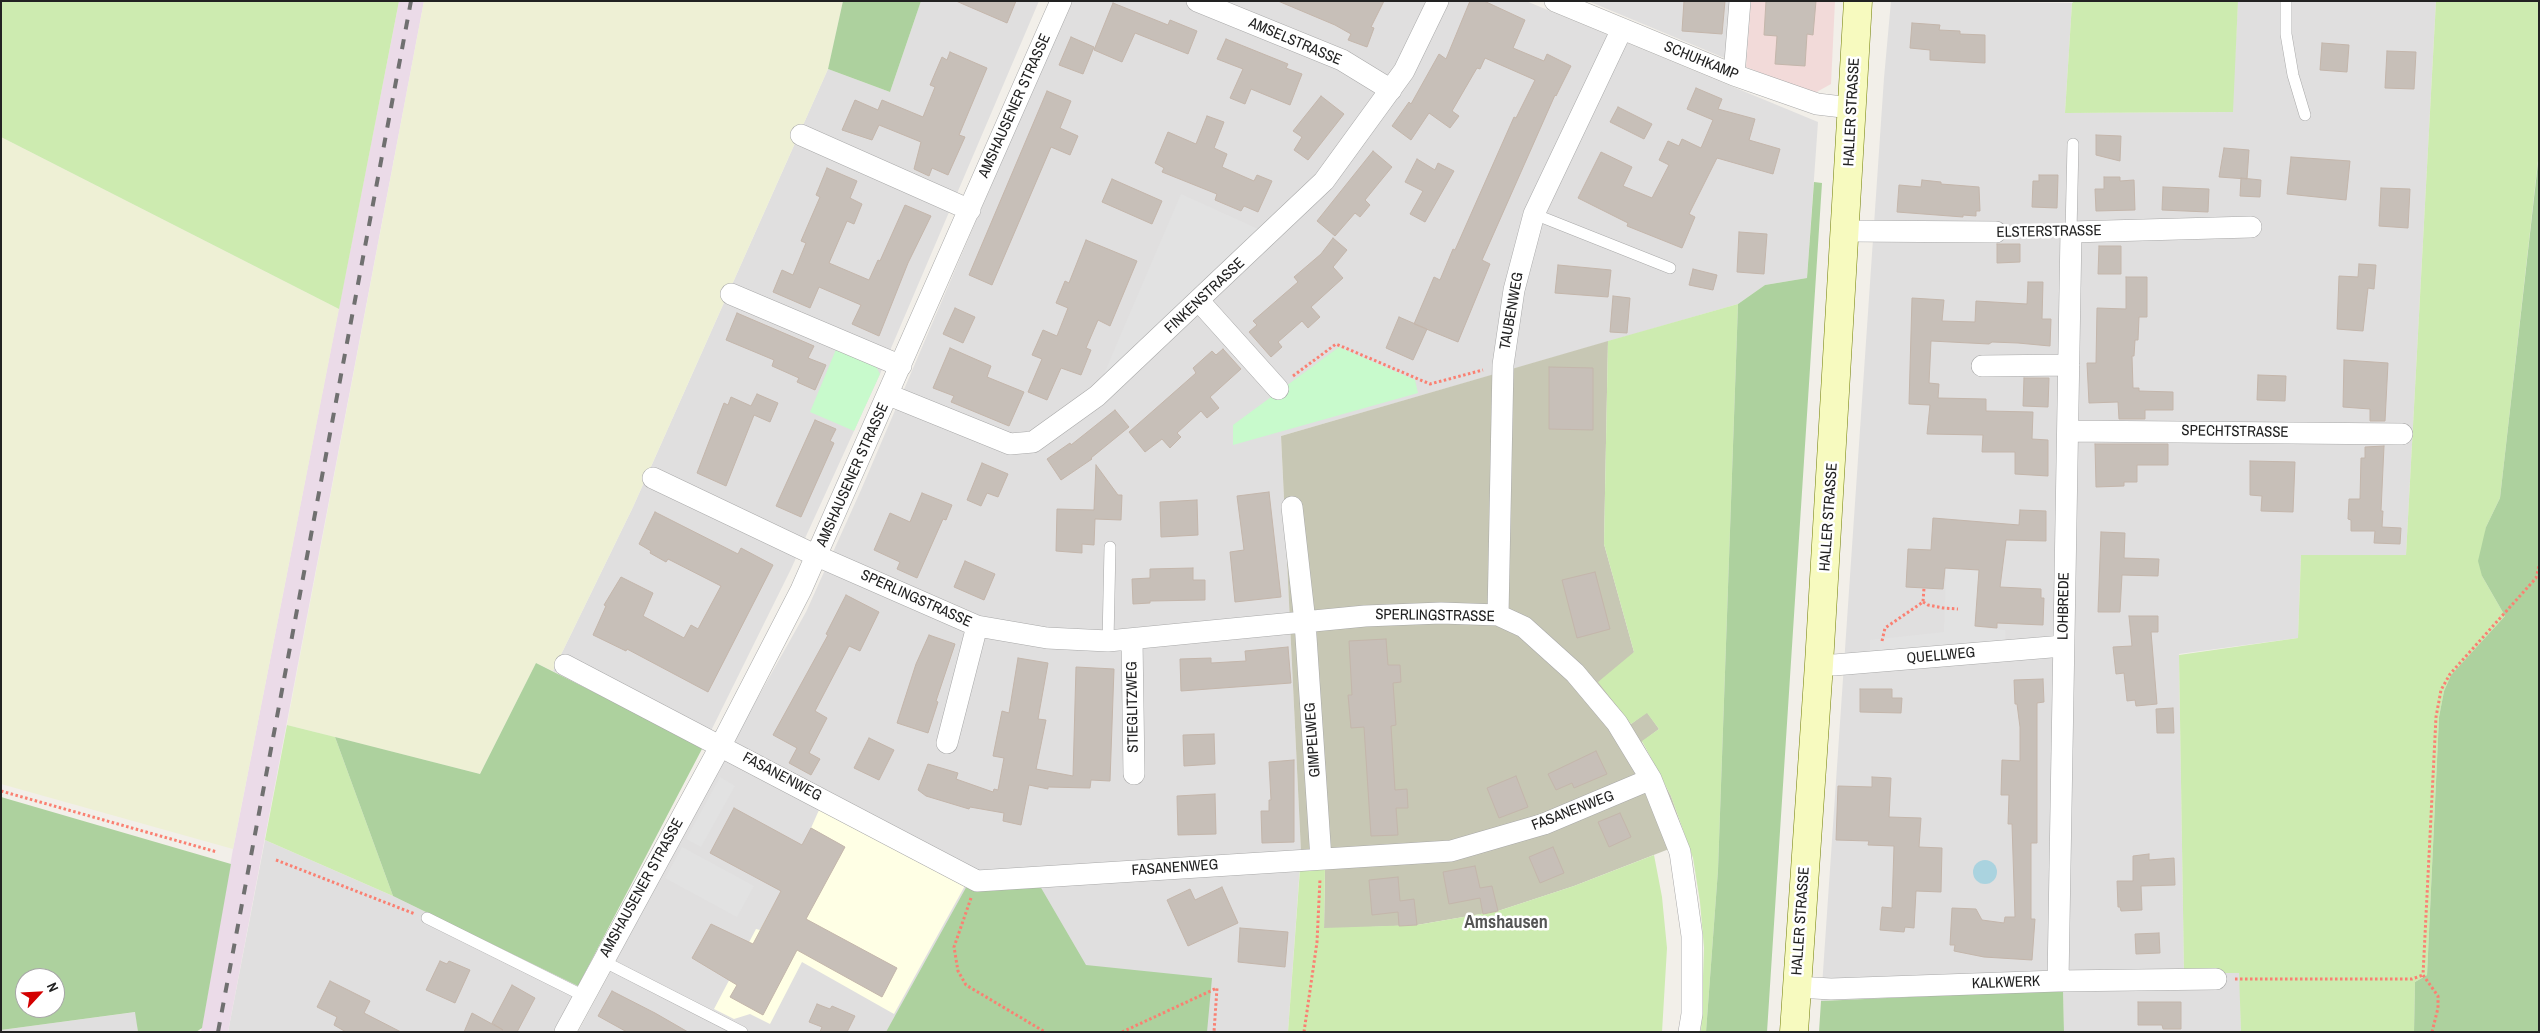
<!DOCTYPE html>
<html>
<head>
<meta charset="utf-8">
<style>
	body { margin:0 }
	#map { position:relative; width:2540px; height:1033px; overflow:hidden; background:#f2efe9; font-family:"Archivo Narrow",sans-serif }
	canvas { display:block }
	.frame { position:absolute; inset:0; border:2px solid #222; pointer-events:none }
	.north { position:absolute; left:15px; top:968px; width:50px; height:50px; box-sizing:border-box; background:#fff; border:1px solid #a7a7a7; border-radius:50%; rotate:65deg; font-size:14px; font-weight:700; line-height:20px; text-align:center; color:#222 }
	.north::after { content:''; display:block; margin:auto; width:18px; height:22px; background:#d40000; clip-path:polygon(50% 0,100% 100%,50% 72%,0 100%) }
</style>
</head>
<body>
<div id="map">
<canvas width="2540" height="1033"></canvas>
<div class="frame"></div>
<div class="north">N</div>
</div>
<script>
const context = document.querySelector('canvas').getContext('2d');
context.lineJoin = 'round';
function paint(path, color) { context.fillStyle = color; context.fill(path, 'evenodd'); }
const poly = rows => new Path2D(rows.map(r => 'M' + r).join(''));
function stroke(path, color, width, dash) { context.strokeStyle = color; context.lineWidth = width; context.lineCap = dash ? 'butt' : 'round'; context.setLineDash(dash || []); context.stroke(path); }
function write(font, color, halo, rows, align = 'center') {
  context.font = font + ' "Archivo Narrow",sans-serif'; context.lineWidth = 5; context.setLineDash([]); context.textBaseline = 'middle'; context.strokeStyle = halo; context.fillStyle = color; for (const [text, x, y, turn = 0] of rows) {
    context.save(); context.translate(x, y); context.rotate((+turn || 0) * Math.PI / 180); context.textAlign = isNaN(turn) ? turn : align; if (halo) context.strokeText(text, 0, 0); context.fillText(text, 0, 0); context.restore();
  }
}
const residential = poly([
	[921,1,1039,1,880,374,791,569,703,747,553,671,633,507,828,69,890,92],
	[1070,1,1526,1,1818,122,1807,278,1765,285,1738,304,1281,436,1301,852,1288,1032,578,1032,735,738,806,612,861,490],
	[1588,1,1751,1,1746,67],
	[1891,1,2072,3,2065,113,2232,112,2238,1,2436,1,2406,555,2301,555,2298,638,2179,654,2184,973,2240,973,2241,1032,2064,1032,2063,991,1821,1001,1884,78],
	[265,840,393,896,578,986,553,1032,228,1032],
	[136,1012,138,1032,1,1032,1,1030]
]);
const commercial = poly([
	[1751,1,1835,1,1831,84,1813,94,1746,67]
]);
const industrial = poly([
	[399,1,424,1,228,1032,201,1032,233,849]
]);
const education = poly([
	[819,810,967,882,894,1014,802,962,770,1024,750,1014,734,1019,714,1009,756,929,760,930,775,902,806,918,842,845,811,828]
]);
const construction = poly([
	[1608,341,1604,544,1634,652,1616,703,1631,724,1647,712,1659,729,1642,742,1671,796,1687,842,1574,886,1498,911,1417,925,1324,929,1325,868,1301,852,1281,436]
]);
const farmland = poly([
	[424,1,843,1,828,69,633,507,553,671,536,663,480,774,287,725],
	[1,137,339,309,233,849,1,784]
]);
const grass = poly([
	[1,1,399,1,339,309,1,137],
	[2075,1,2238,1,2233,112,2065,113,2072,3],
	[2436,1,2539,1,2539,152,2500,498,2486,527,2482,576,2505,616,2451,675,2444,691,2439,717,2427,975,2415,982,2414,1032,2241,1032,2239,973,2184,973,2179,655,2298,638,2301,555,2406,555],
	[1738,304,1718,870,1706,1032,1701,1032,1704,948,1700,902,1693,858,1671,796,1642,741,1659,729,1647,713,1631,724,1598,682,1634,652,1604,544,1608,341],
	[287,725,335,737,393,896,265,840],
	[1654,855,1662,897,1667,948,1662,1032,1288,1032,1300,869,1325,867,1324,928,1417,925,1498,911,1574,886]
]);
const forest = poly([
	[843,1,921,1,890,92,828,69],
	[2539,154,2539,1032,2414,1032,2415,982,2427,975,2439,717,2444,691,2451,675,2505,616,2482,576,2478,561,2486,527,2500,498],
	[1814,182,1822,183,1767,1032,1706,1032,1718,870,1738,304,1765,285,1807,278],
	[536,663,703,747,578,986,393,896,335,737,480,774],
	[1,797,231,864,202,1028,196,1032,138,1032,135,1012,1,1030],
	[25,978,55,978,55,1008,25,1008],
	[968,884,1040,886,1086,965,1212,978,1207,1032,886,1032],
	[2063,990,2064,1032,1819,1032,1821,1001]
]);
const park = poly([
	[837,347,874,362,880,374,854,431,810,412],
	[1339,347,1415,380,1418,393,1233,445,1233,425]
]);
const parking = poly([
	[1181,194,1267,233,1096,393,1115,348],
	[1946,569,1979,570,1974,627,2005,630,2006,646,1870,656,1870,640,1944,632],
	[720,777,735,786,701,847,686,839],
	[682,847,754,886,737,917,665,878]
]);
const water = poly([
	'1973 872a12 12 0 1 1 24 0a12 12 0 1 1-24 0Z'
]);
const building = poly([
	[956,1,1016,1,1007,23,956,1],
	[1278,1,1384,1,1371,27,1374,28,1367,47,1348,40,1351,34,1335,25,1278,1],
	[1470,1,1484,1,1525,20,1513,48,1544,61,1547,54,1571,66,1556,96,1555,95,1482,260,1490,264,1458,342,1414,324,1434,277,1440,280,1453,249,1455,250,1514,117,1516,118,1535,80,1485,58,1480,69,1477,68,1452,111,1459,116,1450,128,1429,113,1411,140,1392,126,1409,102,1411,104,1439,54,1446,59,1470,1],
	[1684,1,1725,1,1722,34,1682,31,1684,1],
	[1766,1,1816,1,1813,35,1807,34,1805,66,1775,64,1777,36,1764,35,1766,1],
	[1113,3,1168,25,1170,20,1197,31,1188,54,1135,33,1122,62,1094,50,1113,3],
	[1912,23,1940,25,1939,30,1960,31,1960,34,1985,35,1985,63,1930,60,1930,50,1910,48,1912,23],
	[1071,37,1094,47,1083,74,1059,65,1071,37],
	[1226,39,1288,64,1286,68,1302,74,1290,105,1251,89,1245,104,1230,98,1243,69,1217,59,1226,39],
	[2322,43,2349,45,2347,72,2320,70,2322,43],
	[2387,51,2416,52,2414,89,2385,88,2387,51],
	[950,52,987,68,959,135,965,137,948,175,932,168,929,176,914,169,921,142,879,125,872,140,842,130,855,100,878,110,882,100,923,117,935,87,930,85,942,57,947,60,950,52],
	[1696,88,1722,99,1718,109,1755,119,1749,140,1780,149,1773,174,1717,158,1689,214,1695,217,1682,248,1627,226,1628,223,1578,198,1601,152,1632,167,1623,186,1652,198,1669,165,1659,160,1668,141,1679,146,1682,139,1701,148,1713,120,1687,109,1696,88],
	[1047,91,1071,101,1060,128,1078,136,1070,155,1051,147,992,285,969,275,1047,91],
	[1321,96,1344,114,1308,160,1294,150,1302,137,1293,131,1321,96],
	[1618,107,1652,124,1644,139,1610,122,1618,107],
	[1207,116,1224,122,1214,148,1227,154,1222,167,1254,181,1257,175,1272,181,1258,212,1244,206,1241,211,1215,200,1217,194,1162,172,1164,168,1155,163,1168,132,1196,144,1207,116],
	[2096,135,2121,136,2120,161,2096,155,2096,135],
	[2224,148,2249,150,2247,179,2219,177,2224,148],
	[1373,151,1392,167,1365,200,1370,205,1360,217,1355,213,1335,236,1317,221,1373,151],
	[2291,157,2350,161,2346,200,2287,194,2291,157],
	[1417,159,1435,170,1438,163,1454,171,1425,222,1410,214,1423,191,1405,182,1417,159],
	[827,168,857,181,850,198,862,204,854,224,847,221,829,263,869,280,878,260,880,261,905,205,931,216,908,263,879,336,852,324,861,305,819,287,810,308,773,292,782,270,793,275,806,243,801,241,820,197,816,195,827,168],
	[2039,175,2058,175,2057,208,2032,207,2033,181,2039,181,2039,175],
	[2104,177,2120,177,2120,181,2134,180,2135,210,2096,211,2095,189,2104,189,2104,177],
	[2241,178,2261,180,2260,197,2240,196,2241,178],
	[1112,179,1162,201,1152,224,1102,202,1112,179],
	[1922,180,1941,182,1941,184,1979,187,1980,211,1976,211,1976,216,1963,215,1963,217,1897,212,1899,185,1921,187,1922,180],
	[2163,187,2209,189,2208,212,2162,210,2163,187],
	[2381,188,2410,189,2408,228,2379,226,2381,188],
	[1739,232,1767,234,1764,274,1737,272,1739,232],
	[1333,238,1347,250,1333,267,1343,278,1311,307,1320,317,1308,328,1302,321,1278,342,1282,347,1271,357,1249,332,1257,325,1253,321,1298,282,1294,277,1321,254,1333,238],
	[1086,240,1137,261,1110,326,1098,320,1086,348,1091,350,1081,375,1061,368,1047,400,1028,392,1042,359,1032,355,1043,330,1057,336,1068,308,1056,303,1065,281,1069,283,1086,240],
	[1997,244,2020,244,2020,262,1997,263,1997,244],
	[2099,246,2121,246,2121,274,2098,274,2099,246],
	[2359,264,2376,265,2374,289,2368,288,2363,331,2337,329,2339,276,2358,277,2359,264],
	[1558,265,1611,270,1608,297,1555,293,1558,265],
	[1693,269,1717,275,1713,290,1689,285,1693,269],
	[2126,277,2147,277,2147,317,2139,317,2138,340,2135,340,2134,356,2132,356,2133,388,2139,388,2139,391,2173,392,2173,410,2145,410,2145,419,2119,419,2118,402,2089,403,2087,363,2096,363,2097,308,2126,309,2126,277],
	[2028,282,2043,282,2042,319,2051,319,2050,346,2018,343,1992,342,1989,344,1931,341,1929,383,1939,384,1938,398,1986,399,1986,411,2033,412,2032,439,2048,440,2048,476,2015,474,2015,452,1982,452,1983,435,1927,434,1930,405,1909,404,1912,298,1944,300,1942,321,1975,322,1976,301,2027,304,2028,282],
	[1613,296,1630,298,1627,333,1610,332,1613,296],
	[955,308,975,317,963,343,943,334,955,308],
	[737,313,814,346,808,358,826,365,815,390,797,382,799,378,772,366,774,360,726,340,737,313],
	[1399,317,1427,329,1413,360,1386,348,1399,317],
	[950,348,991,366,987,377,1024,392,1009,426,951,402,954,396,933,388,950,348],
	[1223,349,1241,369,1210,397,1219,408,1207,418,1201,411,1177,433,1181,437,1170,448,1162,439,1145,452,1129,432,1196,373,1193,368,1212,351,1216,355,1223,349],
	[2344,360,2388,363,2385,421,2370,421,2370,409,2343,407,2344,360],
	[1549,367,1593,368,1593,430,1549,429,1549,367],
	[2258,375,2286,376,2285,401,2257,400,2258,375],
	[2024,378,2049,378,2048,407,2023,406,2024,378],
	[757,394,778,403,770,422,754,415,726,486,697,473,724,403,728,405,731,397,751,406,757,394],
	[1115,410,1129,427,1091,458,1092,459,1061,480,1047,459,1070,443,1071,445,1115,410],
	[815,420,836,429,830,441,834,443,801,517,776,506,815,420],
	[2095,444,2168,444,2168,465,2137,465,2137,482,2124,482,2124,486,2096,487,2095,444],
	[2384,446,2381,511,2383,511,2382,527,2401,528,2400,544,2374,543,2375,531,2351,531,2351,520,2348,519,2349,499,2360,499,2361,458,2365,458,2365,447,2384,446],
	[2250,461,2295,462,2293,512,2261,511,2262,496,2250,495,2250,461],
	[982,463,1008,474,998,497,987,493,981,506,967,500,982,463],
	[1096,465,1118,495,1122,495,1121,520,1095,519,1094,545,1082,544,1082,553,1056,551,1057,509,1094,510,1096,465],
	[1269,492,1281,597,1235,602,1230,552,1244,550,1237,496,1269,492],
	[922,493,952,505,946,520,943,519,917,578,897,569,900,562,874,550,890,513,910,522,922,493],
	[1197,500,1198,535,1161,537,1160,502,1197,500],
	[2020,510,2046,511,2046,541,2006,540,2000,587,2041,589,2041,598,2044,598,2043,625,1997,623,1997,628,1975,626,1979,570,1945,568,1943,589,1906,587,1908,549,1931,550,1933,518,2019,525,2020,510],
	[655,512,738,554,741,548,773,565,708,692,627,649,626,651,593,635,606,606,604,605,621,577,653,593,643,616,684,638,691,625,698,629,721,586,668,559,666,562,650,553,651,551,639,544,655,512],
	[2101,532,2125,533,2124,558,2159,559,2158,576,2122,575,2120,612,2098,612,2101,532],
	[965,561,995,574,984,600,954,587,965,561],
	[1193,568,1193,580,1205,580,1205,600,1150,601,1150,603,1133,604,1132,579,1150,578,1150,569,1193,568],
	[1595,572,1610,629,1577,638,1562,580,1595,572],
	[846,595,879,612,860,651,849,646,815,711,827,718,809,753,820,759,811,775,789,763,797,748,773,735,828,635,826,634,846,595],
	[2129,616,2158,616,2158,632,2151,632,2157,704,2136,706,2135,700,2127,701,2124,673,2116,674,2113,647,2132,646,2129,616],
	[929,635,955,644,936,701,938,702,928,733,897,723,916,664,929,635],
	[1386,639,1388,665,1400,665,1401,682,1393,683,1396,725,1391,726,1395,790,1407,789,1408,808,1396,808,1398,835,1371,836,1364,727,1351,728,1348,695,1352,695,1349,641,1386,639],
	[1288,647,1291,683,1181,691,1180,659,1211,658,1211,663,1246,661,1245,651,1288,647],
	[1018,658,1048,663,1038,719,1046,720,1036,769,1073,776,1076,667,1114,669,1110,781,1091,780,1090,788,1048,787,1048,789,1029,785,1021,825,1003,821,1004,813,970,807,969,809,926,796,918,790,928,764,958,773,956,779,993,792,994,789,998,790,1004,758,993,756,1002,711,1009,713,1018,658],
	[2043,679,2044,702,2037,703,2037,843,2031,843,2031,919,2035,919,2032,960,1984,957,1954,951,1955,945,1950,945,1952,908,1976,909,1982,920,2004,923,2005,917,2015,917,2012,824,2008,824,2009,795,2001,795,2002,760,2020,761,2020,727,2017,704,2015,704,2014,680,2043,679],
	[1860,689,1892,689,1892,698,1902,698,1901,713,1860,712,1860,689],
	[2173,708,2174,733,2157,733,2156,709,2173,708],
	[1214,734,1215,764,1184,766,1183,735,1214,734],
	[869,738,894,750,879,780,854,768,869,738],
	[1596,751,1607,774,1574,788,1572,783,1556,790,1548,774,1596,751],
	[1294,760,1294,842,1262,843,1261,811,1269,811,1269,800,1271,800,1269,762,1294,760],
	[1516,776,1528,807,1499,818,1487,788,1516,776],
	[1872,777,1891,778,1889,817,1921,818,1919,847,1942,848,1941,892,1916,891,1914,928,1905,927,1904,932,1880,930,1882,907,1892,908,1894,846,1868,845,1869,841,1836,840,1838,786,1872,787,1872,777],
	[1215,794,1216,834,1178,835,1177,796,1215,794],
	[734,808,802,845,811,828,845,847,806,919,897,968,882,997,797,950,763,1015,730,997,737,985,692,958,711,924,753,944,781,891,710,853,734,808],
	[1620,813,1631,837,1609,847,1598,822,1620,813],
	[1553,847,1564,873,1540,883,1529,857,1553,847],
	[2149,854,2149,860,2174,858,2175,885,2141,886,2142,910,2121,911,2120,907,2118,907,2117,881,2133,881,2133,856,2149,854],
	[1475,866,1480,888,1492,886,1498,911,1483,914,1480,898,1449,904,1443,872,1475,866],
	[1398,877,1400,901,1414,899,1417,925,1399,926,1398,912,1372,915,1369,880,1398,877],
	[1222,887,1238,923,1188,946,1167,900,1190,889,1195,900,1222,887],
	[1240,928,1288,932,1285,967,1238,962,1240,928],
	[2159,933,2160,953,2136,954,2135,934,2159,933],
	[440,961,447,964,449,961,470,970,455,1003,426,990,440,961],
	[330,981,370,1001,364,1013,401,1032,346,1032,334,1025,337,1017,317,1007,330,981],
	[512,985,535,998,517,1032,464,1032,472,1013,503,1030,492,1023,512,985],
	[612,991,655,1013,688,1032,627,1032,598,1016,612,991],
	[2138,1002,2181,1002,2181,1029,2163,1029,2162,1025,2138,1025,2138,1002],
	[817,1004,830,1009,832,1006,855,1016,847,1032,820,1032,822,1027,809,1022,817,1004]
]);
const path = poly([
	[2014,232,2053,232],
	[1293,376,1336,344,1430,384,1483,370],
	[1923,602,1928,605,1943,608,1958,609],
	[1882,641,1885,628,1923,602,1924,588],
	[1,791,217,852],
	[276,860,415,914],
	[971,898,954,947,958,971,966,985,1045,1032],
	[2235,979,2412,979,2423,975],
	[1122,1032,1217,988,1214,1032],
	[1304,1032,1317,942,1320,879],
	[2432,1032,2438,1008,2438,996,2423,975,2436,717,2441,690,2450,674,2536,578,2539,566]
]);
const service = poly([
	[2286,1,2286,34,2293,75,2305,115],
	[1534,214,1670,268],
	[2071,232,2073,144],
	[1108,641,1110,547],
	[427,918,584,996],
	[603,961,742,1032]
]);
const minor = poly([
	[1197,1,1342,60,1391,90],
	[1555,1,1734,75,1817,104,1851,108],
	[1734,75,1740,1],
	[801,135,970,210],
	[1846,231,1996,232],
	[731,294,901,366],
	[1199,301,1278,389],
	[1982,366,2069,365],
	[889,395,1010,444,1033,442,1097,396,1324,181,1404,71,1438,1],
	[2068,431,2402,434],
	[653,478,817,556,977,626,1047,638,1108,641,1365,616,1441,613,1498,615,1524,627,1575,673,1617,723,1651,779,1680,852,1692,936,1692,1014,1689,1032],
	[1292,507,1305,622,1321,859],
	[1498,615,1503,365,1514,290,1534,214,1622,29],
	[1132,640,1134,774],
	[1819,664,1834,665,2063,646],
	[565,665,977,881,1451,851,1544,824,1651,779],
	[947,743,977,626],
	[2058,981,2071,232,2251,227],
	[1797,987,1831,989,2058,981,2216,979],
	[565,1032,721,745,801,590,1061,1]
]);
const secondary = poly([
	[1794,1032,1819,664,1858,1]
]);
const rail = poly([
	[218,1032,411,1]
]);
const streetNames = [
	["AMSELSTRASSE",1295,42,23],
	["SCHUHKAMP",1701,61,22],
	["AMSHAUSENER STRASSE",1015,106,-66],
	["HALLER STRASSE",1852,112,-87],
	["ELSTERSTRASSE",2049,232,-1],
	["FINKENSTRASSE",1205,296,-43],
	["TAUBENWEG",1512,311,-80],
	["SPECHTSTRASSE",2235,432,1],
	["AMSHAUSENER STRASSE",853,475,-66],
	["HALLER STRASSE",1829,517,-86],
	["SPERLINGSTRASSE",916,599,24],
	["LOHBREDE",2064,606,-89],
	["SPERLINGSTRASSE",1435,616,1],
	["QUELLWEG",1941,656,-5],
	["STIEGLITZWEG",1133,707,-91],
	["GIMPELWEG",1313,740,-94],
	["FASANENWEG",782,777,28],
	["FASANENWEG",1573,811,-21],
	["FASANENWEG",1175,868,-4],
	["AMSHAUSENER STRASSE",642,888,-61],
	["HALLER STRASSE",1801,921,-86],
	["KALKWERK",2006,983,-2]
];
const quarterNames = [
	["Amshausen",1506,923]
];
paint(residential, '#e0dfdf');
paint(commercial, '#f2dad9');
paint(industrial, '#ebdbe8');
paint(education, '#ffffe5');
paint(construction, '#c7c7b4');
paint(farmland, '#eef0d5');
paint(grass, '#cdebb0');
paint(forest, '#add19e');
paint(park, '#c8facc');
paint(parking, '#e2e2e2');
paint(water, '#aad3df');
paint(building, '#c7bfb8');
stroke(building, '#c4b6ab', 1);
stroke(service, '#a9a9a9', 12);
stroke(minor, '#a9a9a9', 22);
stroke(secondary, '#707d05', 29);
stroke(path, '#fa8072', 3, [2.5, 2.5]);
stroke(service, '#fff', 11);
stroke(minor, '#fff', 21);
stroke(secondary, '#f7fabf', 28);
stroke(rail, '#707070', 4, [10, 10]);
write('15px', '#222', '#fff', streetNames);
write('bold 18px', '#555', '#fff', quarterNames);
</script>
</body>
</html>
